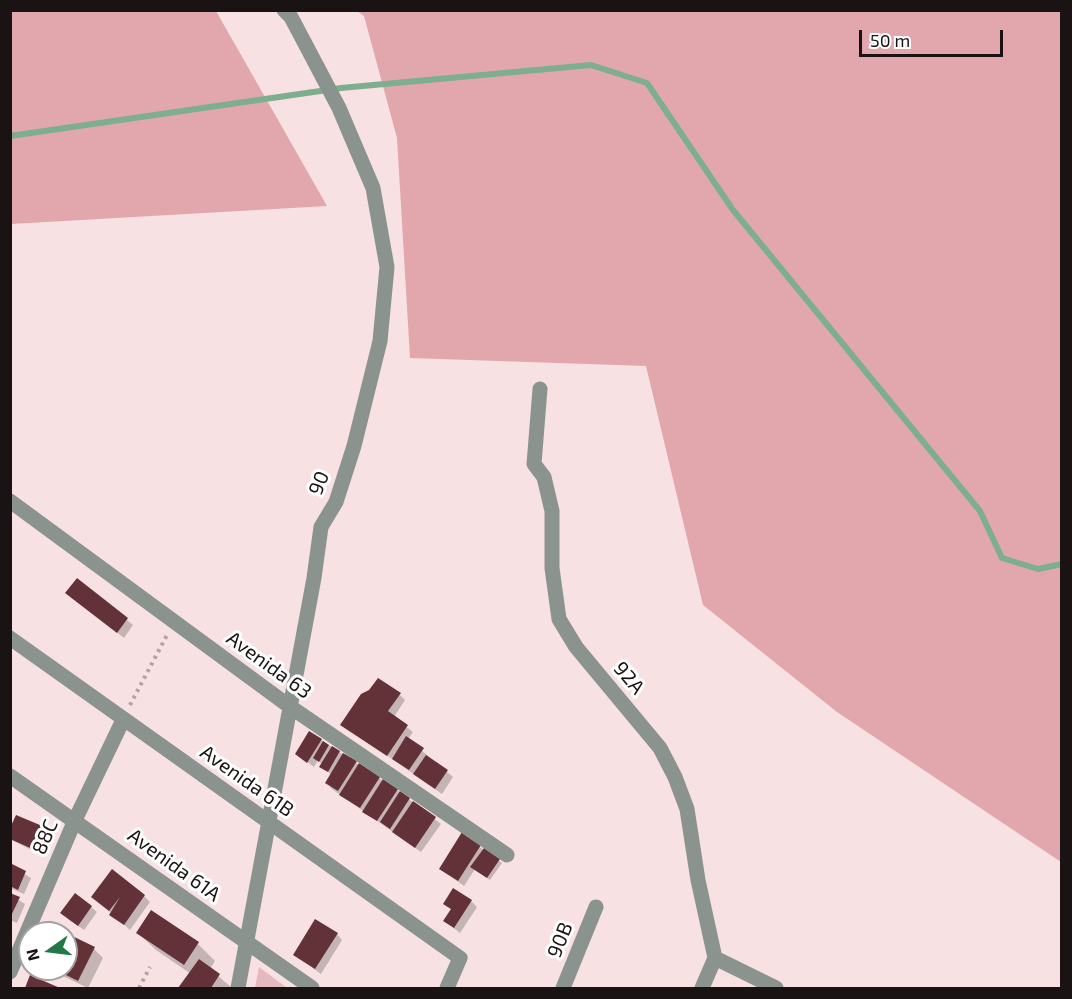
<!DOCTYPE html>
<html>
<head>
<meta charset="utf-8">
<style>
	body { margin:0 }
	#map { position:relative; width:1072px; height:999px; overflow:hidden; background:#f7e1e2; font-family:"Exo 2",sans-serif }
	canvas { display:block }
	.frame { position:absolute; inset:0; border:12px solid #1a1314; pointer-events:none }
	.north { position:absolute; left:18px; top:921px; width:60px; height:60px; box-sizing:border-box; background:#fff; border:2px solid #a3a1a1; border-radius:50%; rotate:256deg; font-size:16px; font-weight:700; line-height:24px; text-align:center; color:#1a1314 }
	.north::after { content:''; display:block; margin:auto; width:21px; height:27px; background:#237749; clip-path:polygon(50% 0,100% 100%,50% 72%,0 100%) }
	.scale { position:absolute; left:859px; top:30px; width:144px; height:27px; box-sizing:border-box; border:3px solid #1a1314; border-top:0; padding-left:8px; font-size:18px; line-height:21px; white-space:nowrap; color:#1a1314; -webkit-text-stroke:4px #fff; paint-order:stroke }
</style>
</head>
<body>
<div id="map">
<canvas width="1072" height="999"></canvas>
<div class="frame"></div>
<div class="north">N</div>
<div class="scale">50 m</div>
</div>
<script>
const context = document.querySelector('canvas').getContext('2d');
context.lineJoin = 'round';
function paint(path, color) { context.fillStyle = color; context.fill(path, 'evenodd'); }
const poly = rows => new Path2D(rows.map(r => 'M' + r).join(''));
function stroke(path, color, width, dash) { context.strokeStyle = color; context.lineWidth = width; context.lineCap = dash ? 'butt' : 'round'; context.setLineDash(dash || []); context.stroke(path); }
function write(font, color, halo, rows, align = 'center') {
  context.font = font + ' "Exo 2",sans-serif'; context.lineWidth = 6; context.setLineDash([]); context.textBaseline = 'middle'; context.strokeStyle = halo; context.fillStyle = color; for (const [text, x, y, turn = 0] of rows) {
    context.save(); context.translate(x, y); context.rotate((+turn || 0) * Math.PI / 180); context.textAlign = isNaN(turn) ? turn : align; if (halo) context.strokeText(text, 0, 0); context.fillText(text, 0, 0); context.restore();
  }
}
const green = poly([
	[259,967,287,988,255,988]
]);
const forest = poly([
	[11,10,216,11,327,206,11,224],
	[357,11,1061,11,1061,862,837,712,703,605,646,366,410,358,397,138,364,16]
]);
const shadow = poly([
	[77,580,133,625,124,638,73,598],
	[400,695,405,700,394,717,413,732,408,739,453,777,442,794,342,724],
	[321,740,397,790,441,824,421,852,332,789,327,783,331,775,318,760,314,767,297,754],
	[46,830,52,835,43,856,10,839,10,831],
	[463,835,502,863,490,880,475,869,464,886,441,869],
	[10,865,31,878,24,894,10,888],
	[10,895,25,904,17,923,10,920],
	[144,896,150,902,130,930,93,897],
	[471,901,477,907,460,933,445,921,452,910,444,904],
	[91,907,97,912,84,930,68,919],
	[151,912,198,944,215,961,210,969,232,988,180,988,191,974,156,950,138,933],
	[337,934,342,940,321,974,295,955],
	[66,935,94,949,103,958,88,988,48,969,66,969]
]);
const stream = poly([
	[10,136,341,88,591,65,647,83,733,210,980,511,1002,558,1038,569,1062,564]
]);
const building = poly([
	[77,578,128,618,117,633,65,593],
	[378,678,401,693,388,711,408,725,387,756,340,725,361,694,369,690],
	[309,731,322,739,307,763,295,754],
	[406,736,424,748,409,770,392,759],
	[323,741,329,745,319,762,313,758],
	[332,746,340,751,328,772,319,767],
	[343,753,357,761,338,791,325,783],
	[426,755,448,770,435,789,413,774],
	[359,763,380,777,360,808,339,795],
	[383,779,398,789,377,821,362,812],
	[400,791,410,798,390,829,380,822],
	[413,801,436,817,415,848,392,832],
	[16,815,47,828,37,851,10,839,10,828],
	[462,832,481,845,458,881,439,869],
	[484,848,500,859,487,878,470,867],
	[10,863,26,871,18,890,10,886],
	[112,869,145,895,124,925,109,915,120,897,109,911,91,897],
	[453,888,472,900,454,928,443,921,451,909,443,904],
	[10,893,20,897,10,918],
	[75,893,92,906,78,926,60,913],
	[151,910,199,942,184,965,136,933],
	[315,919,338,933,315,969,293,955],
	[54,928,65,933,51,933],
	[66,933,95,947,78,981,54,969,66,969],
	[199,959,220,974,211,988,178,988],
	[30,975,60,988,25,988]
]);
const path = poly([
	[130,705,167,635],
	[139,988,150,967]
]);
const minor = poly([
	[540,389,534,464,544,477,552,511,552,568,559,619,576,647,660,748,675,777,687,809,698,880,715,958,702,988],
	[10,501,289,706,507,855],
	[10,638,460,958,447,988],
	[10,776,312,988],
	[715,958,776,988],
	[10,972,75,820,123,720],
	[238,988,314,578,321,527,336,502,354,446,380,341,387,267,373,188,339,108,291,17,284,10],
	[563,988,596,907]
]);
const streetNames = [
	["90",319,483,-68],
	["Avenida 63",269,665,36],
	["92A",629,678,50],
	["Avenida 61B",247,781,35],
	["88C",45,837,-67],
	["Avenida 61A",174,865,36],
	["90B",560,940,-68]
];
paint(green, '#e4babe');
paint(forest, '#e2a7ad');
paint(shadow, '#0003');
stroke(stream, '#7dae8e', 6);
paint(building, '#623238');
stroke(path, '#b4a2a3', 4, [3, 4.5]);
stroke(minor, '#8b938e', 15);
write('20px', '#1a1314', '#fff', streetNames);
</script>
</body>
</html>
